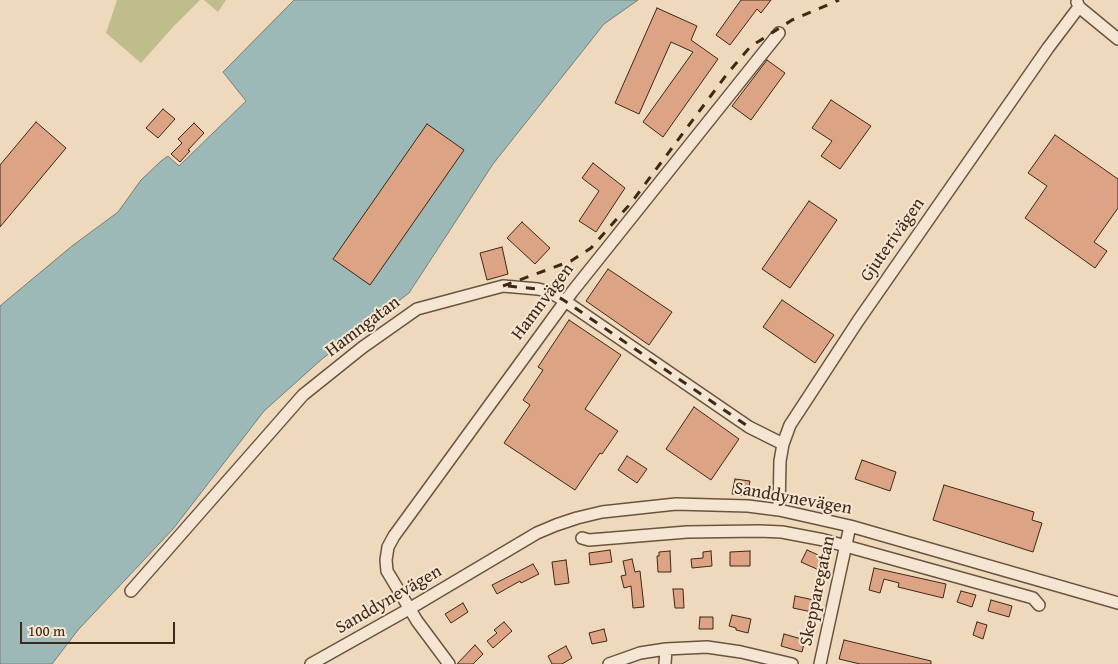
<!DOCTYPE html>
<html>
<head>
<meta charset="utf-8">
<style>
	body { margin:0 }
	#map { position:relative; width:1118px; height:664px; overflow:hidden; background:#eed9bc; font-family:"Gentium Book Plus",serif }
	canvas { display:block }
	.scale { position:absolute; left:20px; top:622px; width:155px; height:22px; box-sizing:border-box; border:2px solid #3f2815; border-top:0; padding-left:6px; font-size:15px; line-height:18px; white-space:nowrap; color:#3f2815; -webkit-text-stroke:4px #f4e6d3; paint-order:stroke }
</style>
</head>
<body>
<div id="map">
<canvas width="1118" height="664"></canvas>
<div class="scale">100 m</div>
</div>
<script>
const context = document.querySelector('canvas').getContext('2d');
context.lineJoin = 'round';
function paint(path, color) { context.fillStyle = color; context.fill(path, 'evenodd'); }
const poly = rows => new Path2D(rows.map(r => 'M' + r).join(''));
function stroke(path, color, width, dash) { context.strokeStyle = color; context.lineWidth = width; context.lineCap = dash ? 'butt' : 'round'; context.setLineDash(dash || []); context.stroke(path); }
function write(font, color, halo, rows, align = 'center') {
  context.font = font + ' "Gentium Book Plus",serif'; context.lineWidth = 4; context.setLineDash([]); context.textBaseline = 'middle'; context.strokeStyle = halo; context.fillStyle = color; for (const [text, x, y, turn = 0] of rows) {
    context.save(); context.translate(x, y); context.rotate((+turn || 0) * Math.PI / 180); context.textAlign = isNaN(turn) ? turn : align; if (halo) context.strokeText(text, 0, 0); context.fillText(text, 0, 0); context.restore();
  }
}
const green = poly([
	[117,0,200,0,174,26,141,63,106,33],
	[204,0,226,0,218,12]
]);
const water = poly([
	[294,0,638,0,604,24,493,164,409,293,322,359,264,411,173,529,78,630,52,664,0,664,0,306,72,246,118,212,141,180,161,161,168,156,179,166,246,101,223,72,294,0]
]);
const building = poly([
	[741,0,771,0,761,13,757,9,730,45,716,35,741,0],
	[657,8,697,26,691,40,718,59,663,137,643,122,693,52,671,42,639,114,615,103,657,8],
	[767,60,785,73,751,120,732,106,767,60],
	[831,100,871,126,840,169,821,156,832,141,812,128,831,100],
	[163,109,175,119,158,138,146,128,163,109],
	[36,122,66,148,0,227,0,165,36,122],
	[194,123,204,133,188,150,190,151,180,162,171,154,182,143,178,139,194,123],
	[427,124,464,150,370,285,333,259,427,124],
	[1055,135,1118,179,1118,208,1094,242,1107,251,1095,268,1025,218,1047,186,1028,173,1055,135],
	[593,163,625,188,596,232,579,221,599,191,582,178,593,163],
	[809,201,837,220,790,288,762,269,809,201],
	[522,222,550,248,535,264,507,238,522,222],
	[502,247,508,274,487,280,480,253,502,247],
	[608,269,672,312,649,345,586,301,608,269],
	[782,300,834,335,815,363,763,327,782,300],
	[569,320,621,355,585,409,618,431,602,454,600,453,575,490,504,443,530,405,523,400,543,370,538,367,569,320],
	[694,407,739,439,711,480,666,449,694,407],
	[627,456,647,469,637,483,618,470,627,456],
	[862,460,896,472,890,491,855,479,862,460],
	[735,479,750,481,747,496,732,494,735,479],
	[944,485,1034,512,1032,520,1042,523,1033,552,933,520,944,485],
	[610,550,612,562,590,565,589,553,610,550],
	[807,550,825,558,819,570,801,562,807,550],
	[670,551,671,572,658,572,657,556,659,556,659,552,670,551],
	[711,551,712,566,692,568,691,559,703,558,703,552,711,551],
	[750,551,750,566,730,566,730,552,750,551],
	[632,559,635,572,640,571,644,607,633,608,631,586,624,588,621,576,626,575,623,561,632,559],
	[566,560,569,583,555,585,552,562,566,560],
	[533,564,539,574,521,583,520,581,497,594,492,585,533,564],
	[874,568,946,584,943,598,898,587,899,583,884,579,880,593,869,590,874,568],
	[673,589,683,589,684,608,675,608,673,589],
	[961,591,976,595,972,607,957,602,961,591],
	[795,596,814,600,812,612,793,608,795,596],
	[991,600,1012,606,1009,617,988,611,991,600],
	[463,603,468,612,451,623,445,614,463,603],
	[732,615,751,619,748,633,736,630,736,628,729,626,732,615],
	[700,617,713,617,713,629,699,629,700,617],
	[504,622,512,631,493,648,487,641,497,633,494,630,504,622],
	[977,622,987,625,983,639,973,635,977,622],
	[604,629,607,641,592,644,589,633,604,629],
	[784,634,805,640,802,652,781,646,784,634],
	[844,640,931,661,931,664,860,664,839,659,844,640],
	[475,645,483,654,473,664,457,664,475,645],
	[566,646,572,658,562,664,552,664,548,656,566,646]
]);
const minor = poly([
	[1077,2,1079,7,1118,39],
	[779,510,780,461,783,444,790,425,858,321,931,216,1048,48,1079,7],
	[582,538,589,540,687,532,759,531,782,532,824,540,1033,598,1039,605],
	[131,591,303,395,363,347,417,309,503,286,538,289,550,292,565,301,749,427,783,444],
	[311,664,409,609,537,533,556,525,577,518,602,512,676,504,748,506,779,510,850,526,1118,603],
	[449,664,417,621,387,571,386,560,388,547,394,536,572,292,779,33],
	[609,664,640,653,666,649,707,647,741,652,792,664],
	[665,664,666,649],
	[820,664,850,526]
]);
const rail = poly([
	[503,286,571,261,591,248,631,203,727,74,750,47,792,20,839,0],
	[508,286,538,289,550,292,565,301,749,427]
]);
const streetNames = [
	["Gjuterivägen",893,240,-55],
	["Hamnvägen",543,302,-53],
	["Hamngatan",363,327,-37],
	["Sanddynevägen",793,499,10],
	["Skepparegatan",818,591,-78],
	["Sanddynevägen",389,600,-30]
];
paint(green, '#c0bd8c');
paint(water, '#9cb9b8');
stroke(water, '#777f77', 1);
paint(building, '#dca385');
stroke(building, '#3f2815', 1);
stroke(minor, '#6b543f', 14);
stroke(minor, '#f4e6d3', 11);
stroke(rail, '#3f2815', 3, [9, 9]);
write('18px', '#3f2815', '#f4e6d3', streetNames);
</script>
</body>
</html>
